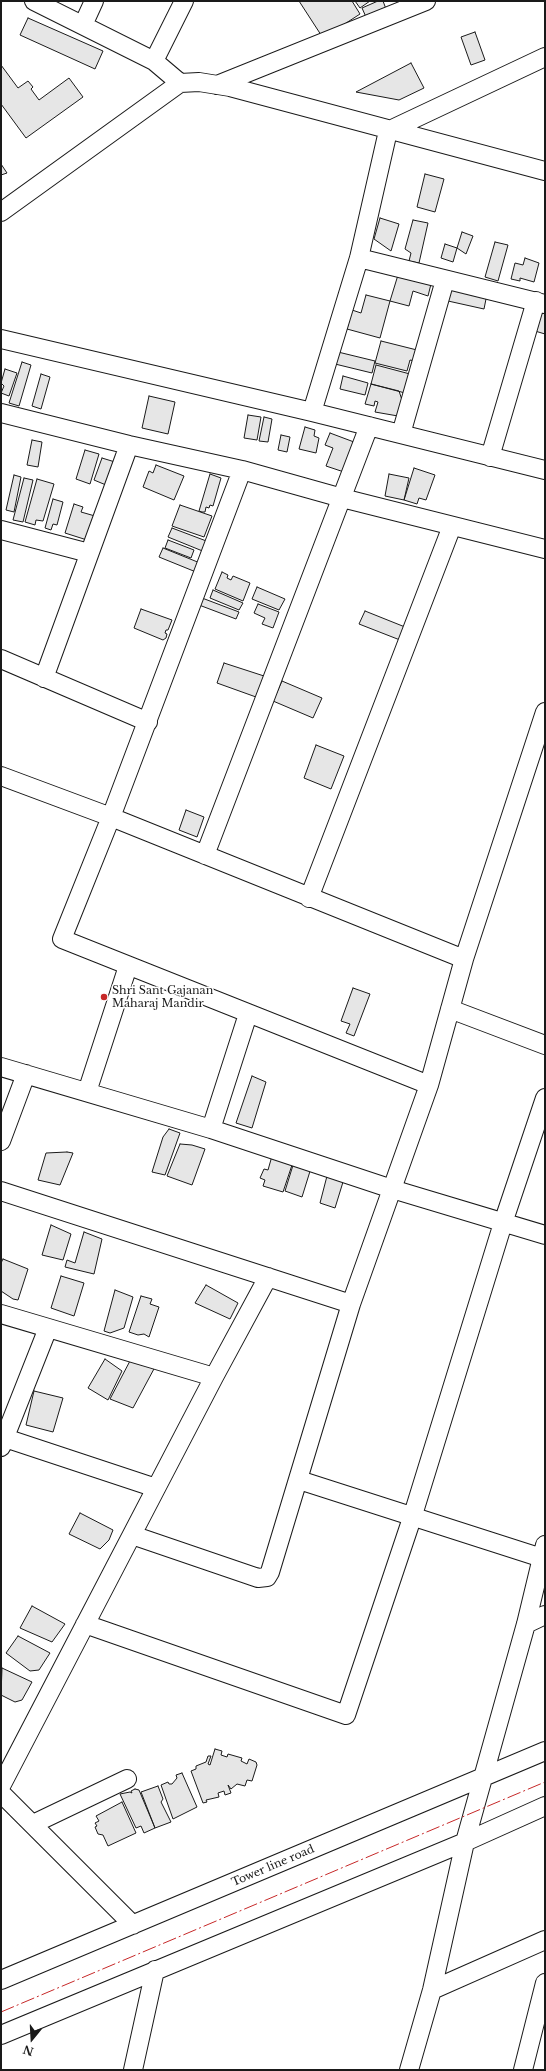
<!DOCTYPE html>
<html>
<head>
<meta charset="utf-8">
<style>
	body { margin:0 }
	#map { position:relative; width:546px; height:2071px; overflow:hidden; background:#fff; font-family:"Libre Baskerville",serif }
	canvas { display:block }
	.frame { position:absolute; inset:0; border:2px solid #1a1a1a; pointer-events:none }
	.north { position:absolute; left:12px; top:2019px; width:40px; height:40px; -webkit-text-stroke:3px #fff; paint-order:stroke; rotate:198deg; font-size:11px; font-weight:700; line-height:16px; text-align:center; color:#1a1a1a }
	.north::after { content:''; display:block; margin:auto; width:14px; height:18px; background:#1a1a1a; clip-path:polygon(50% 0,100% 100%,50% 72%,0 100%) }
</style>
</head>
<body>
<div id="map">
<canvas width="546" height="2071"></canvas>
<div class="frame"></div>
<div class="north">N</div>
</div>
<script>
const context = document.querySelector('canvas').getContext('2d');
context.lineJoin = 'round';
function paint(path, color) { context.fillStyle = color; context.fill(path, 'evenodd'); }
const poly = rows => new Path2D(rows.map(r => 'M' + r).join(''));
function stroke(path, color, width, dash) { context.strokeStyle = color; context.lineWidth = width; context.lineCap = dash ? 'butt' : 'round'; context.setLineDash(dash || []); context.stroke(path); }
function write(font, color, halo, rows, align = 'center') {
  context.font = font + ' "Libre Baskerville",serif'; context.lineWidth = 3; context.setLineDash([]); context.textBaseline = 'middle'; context.strokeStyle = halo; context.fillStyle = color; for (const [text, x, y, turn = 0] of rows) {
    context.save(); context.translate(x, y); context.rotate((+turn || 0) * Math.PI / 180); context.textAlign = isNaN(turn) ? turn : align; if (halo) context.strokeText(text, 0, 0); context.fillText(text, 0, 0); context.restore();
  }
}
const building = poly([
	[299,1,352,1,360,14,323,38,299,1],
	[355,1,370,1,360,8,355,1],
	[378,1,383,1,386,9,366,17,362,8,378,1],
	[28,18,103,51,95,69,20,35,28,18],
	[475,32,485,60,471,65,461,37,475,32],
	[411,63,424,88,399,100,356,92,411,63],
	[1,65,18,88,28,81,33,87,31,89,39,100,69,78,83,97,26,138,1,104,1,65],
	[1,164,7,173,1,175,1,164],
	[425,174,444,179,435,212,417,207,425,174],
	[380,218,399,224,391,251,374,239,380,218],
	[413,220,428,223,419,263,409,261,411,253,405,249,413,220],
	[462,232,473,236,466,254,457,248,462,232],
	[495,242,508,245,498,281,485,277,495,242],
	[445,244,457,248,453,262,441,258,445,244],
	[525,258,539,263,534,282,520,278,520,281,511,279,515,263,523,265,525,258],
	[398,275,431,284,428,296,413,291,409,306,390,301,398,275],
	[451,287,487,294,484,309,448,301,451,287],
	[366,295,390,301,380,338,347,329,352,310,361,313,366,295],
	[540,312,545,313,545,334,535,331,540,312],
	[381,341,417,350,415,361,410,360,407,371,375,363,381,341],
	[338,352,375,361,372,373,335,364,338,352],
	[22,362,31,365,19,406,9,403,22,362],
	[376,365,410,374,405,393,371,384,376,365],
	[5,369,17,373,9,396,1,393,4,386,1,383,5,369],
	[41,374,50,377,41,409,32,406,41,374],
	[343,376,368,383,365,395,340,389,343,376],
	[371,384,399,391,402,400,398,416,375,412,378,402,375,401,374,406,365,404,371,384],
	[149,396,175,402,168,434,142,428,149,396],
	[248,415,261,417,257,440,244,438,248,415],
	[264,417,272,419,268,442,259,441,264,417],
	[305,427,315,430,314,436,319,438,316,453,299,449,305,427],
	[330,433,354,442,344,472,326,466,333,448,325,445,330,433],
	[281,435,290,437,287,452,278,450,281,435],
	[32,440,42,442,38,467,27,465,32,440],
	[85,450,99,454,90,484,76,479,85,450],
	[102,458,115,462,106,485,94,480,102,458],
	[156,465,184,476,174,500,143,487,149,471,153,473,156,465],
	[414,468,435,475,426,500,419,498,417,504,404,500,414,468],
	[210,474,221,478,213,506,210,505,209,508,206,507,205,512,202,512,199,511,210,474],
	[389,474,409,478,404,500,385,496,389,474],
	[14,475,21,477,14,512,6,510,14,475],
	[24,478,33,480,23,522,13,520,24,478],
	[37,479,54,484,43,521,36,520,35,525,25,522,37,479],
	[53,499,63,502,57,525,53,524,51,530,45,528,53,499],
	[74,504,83,507,81,512,95,516,87,540,65,533,74,504],
	[180,505,212,516,204,537,172,526,180,505],
	[172,528,209,542,205,552,168,537,172,528],
	[168,540,194,550,191,558,165,548,168,540],
	[163,548,200,563,196,572,159,557,163,548],
	[222,572,228,575,227,578,231,580,233,576,250,583,243,601,215,589,222,572],
	[257,587,285,599,279,610,252,599,257,587],
	[213,590,243,603,239,610,210,598,213,590],
	[202,598,239,612,236,619,199,605,202,598],
	[258,604,279,612,273,628,262,624,265,618,254,613,258,604],
	[141,609,172,620,168,630,166,630,165,633,167,634,166,638,163,640,134,628,141,609],
	[365,611,405,627,400,640,359,624,365,611],
	[224,663,264,676,256,697,217,683,224,663],
	[282,681,322,698,313,718,273,701,282,681],
	[316,745,344,756,331,789,304,778,316,745],
	[186,810,204,817,197,837,179,830,186,810],
	[353,988,370,994,354,1036,346,1033,350,1024,341,1021,353,988],
	[252,1076,266,1082,252,1128,236,1123,252,1076],
	[169,1129,180,1133,165,1175,152,1172,163,1137,169,1129],
	[180,1144,192,1145,205,1149,192,1185,167,1176,180,1144],
	[67,1152,73,1153,60,1185,38,1180,46,1153,67,1152],
	[272,1156,293,1162,283,1192,263,1186,265,1180,260,1178,264,1169,268,1170,272,1156],
	[294,1162,311,1168,302,1197,285,1191,294,1162],
	[327,1176,343,1182,335,1208,320,1203,327,1176],
	[51,1225,71,1234,63,1260,42,1255,51,1225],
	[84,1232,102,1239,94,1274,65,1267,67,1260,75,1263,84,1232],
	[3,1259,28,1269,18,1300,13,1299,1,1291,1,1263,3,1259],
	[61,1276,84,1283,74,1316,51,1308,61,1276],
	[206,1285,238,1303,230,1319,195,1303,206,1285],
	[115,1290,133,1297,124,1328,110,1333,104,1331,115,1290],
	[141,1296,152,1299,150,1304,159,1307,149,1337,144,1334,138,1335,129,1332,141,1296],
	[105,1359,122,1371,108,1400,88,1388,105,1359],
	[131,1359,155,1367,133,1408,110,1399,131,1359],
	[34,1391,63,1398,53,1432,26,1425,34,1391],
	[80,1513,113,1530,109,1540,100,1549,69,1534,80,1513],
	[32,1606,65,1624,52,1642,20,1628,32,1606],
	[18,1636,50,1653,39,1670,30,1671,6,1653,18,1636],
	[2,1668,32,1682,22,1700,15,1702,1,1695,2,1668],
	[215,1749,222,1751,221,1755,227,1757,228,1754,242,1758,241,1761,247,1764,249,1759,256,1762,257,1765,252,1781,247,1780,245,1786,237,1784,231,1789,228,1785,231,1793,225,1795,224,1791,218,1793,219,1797,206,1800,207,1802,203,1803,191,1771,196,1769,196,1766,206,1762,208,1756,211,1756,208,1764,210,1765,215,1749],
	[182,1773,197,1807,173,1819,161,1785,168,1782,169,1784,172,1784,177,1778,176,1775,182,1773],
	[158,1786,163,1799,161,1802,171,1822,155,1828,141,1792,158,1786],
	[135,1789,139,1790,155,1828,144,1833,141,1826,136,1828,120,1794,130,1792,132,1793,131,1791,135,1789],
	[122,1802,136,1833,108,1846,103,1835,98,1834,95,1827,97,1826,95,1823,99,1821,96,1816,122,1802]
]);
const minor = poly([
	[34,1,154,61,180,83],
	[83,25,94,1],
	[154,61,184,1],
	[217,85,426,1],
	[1,212,180,83,199,82,230,87,545,171],
	[359,258,545,304],
	[1,339,312,412,545,470],
	[312,412,359,258,388,131,545,57],
	[1,413,129,445,242,470,342,498,545,549],
	[401,434,445,280],
	[490,457,536,301],
	[242,470,111,817,62,939,429,1085],
	[1,530,89,553],
	[1,659,148,722],
	[44,678,129,445],
	[1,776,111,817,464,959],
	[205,855,369,426],
	[309,898,452,526],
	[450,1009,545,1045],
	[1,1067,211,1129,392,1189,545,1235],
	[87,1092,128,966],
	[211,1129,248,1014],
	[1,1141,26,1074],
	[1,1191,351,1304],
	[1,1314,214,1377],
	[5,1438,156,1488],
	[1,1447,48,1328],
	[299,1480,542,1558],
	[132,1535,258,1578,267,1577,270,1572,351,1304,429,1085,464,959,545,712],
	[85,1624,346,1715,412,1518,503,1223,545,1098],
	[526,1624,545,1615],
	[1,1786,214,1377,268,1277],
	[1,1793,133,1925],
	[33,1824,127,1779],
	[1,1980,545,1751],
	[432,1990,545,1940],
	[1,2035,465,1842,545,1806],
	[133,2070,155,1970],
	[409,2070,432,1990,465,1842,526,1624,545,1545],
	[523,2070,545,1983]
]);
const power = poly([
	[1,2012,545,1782]
]);
const markers = [
	[104,997,4,"#c62828"]
];
const poiNames = [
	["Shri Sant Gajanan",112,991],
	["Maharaj Mandir",112,1004]
];
const streetNames = [
	["Tower line road",273,1866,-23]
];
paint(building, '#e6e6e6');
stroke(building, '#1a1a1a', 1);
stroke(minor, '#1a1a1a', 20);
stroke(minor, '#fff', 18);
stroke(power, '#c62828', 1, [14, 3, 2, 3]);
for (const [x, y, r, color] of markers) { const dot = new Path2D(); dot.arc(x, y, r, 0, 2 * Math.PI); context.fillStyle = color; context.fill(dot); stroke(dot, '#fff', 1.5); }
write('11px', '#1a1a1a', '#fff', poiNames, 'left');
write('11px', '#1a1a1a', '#fff', streetNames);
</script>
</body>
</html>
